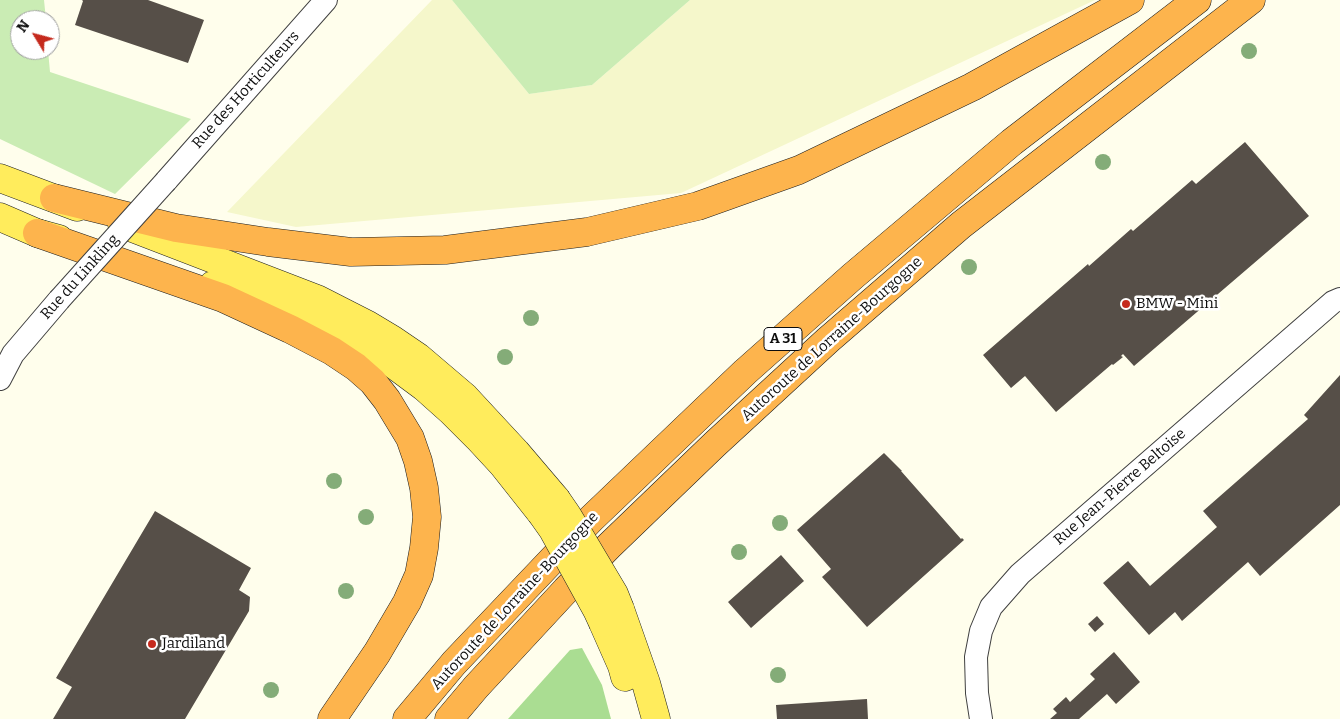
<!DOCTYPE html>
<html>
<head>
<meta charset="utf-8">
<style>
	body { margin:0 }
	#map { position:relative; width:1340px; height:719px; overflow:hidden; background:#fffeec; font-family:Bitter,serif }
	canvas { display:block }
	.north { position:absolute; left:10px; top:10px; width:50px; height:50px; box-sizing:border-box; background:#fff; border:1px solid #9e9e9e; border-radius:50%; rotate:307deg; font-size:14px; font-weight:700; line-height:20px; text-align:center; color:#0d0d0d }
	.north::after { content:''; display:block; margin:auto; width:18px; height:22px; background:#c52a1d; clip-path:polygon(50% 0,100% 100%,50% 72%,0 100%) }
</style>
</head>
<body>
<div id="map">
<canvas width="1340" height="719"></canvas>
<div class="north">N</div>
</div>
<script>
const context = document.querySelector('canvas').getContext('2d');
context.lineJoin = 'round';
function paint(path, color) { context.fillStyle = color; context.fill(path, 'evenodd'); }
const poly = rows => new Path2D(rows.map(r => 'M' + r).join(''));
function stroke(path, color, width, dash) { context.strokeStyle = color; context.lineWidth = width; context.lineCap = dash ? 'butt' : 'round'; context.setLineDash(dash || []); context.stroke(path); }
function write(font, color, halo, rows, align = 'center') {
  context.font = font + ' Bitter,serif'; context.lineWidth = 5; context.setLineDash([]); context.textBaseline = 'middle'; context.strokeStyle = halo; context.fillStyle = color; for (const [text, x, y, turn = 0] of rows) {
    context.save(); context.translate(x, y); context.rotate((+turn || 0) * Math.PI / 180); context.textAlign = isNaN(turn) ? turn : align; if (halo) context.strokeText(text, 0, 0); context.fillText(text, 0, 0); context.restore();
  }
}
const farmland = poly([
	[432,0,452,0,529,94,592,85,690,0,1095,0,681,193,296,227,227,212]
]);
const green = poly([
	[0,0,44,0,46,20,20,20,20,50,48,50,50,72,191,119,115,194,0,139],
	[452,0,690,0,592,85,529,94]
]);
const forest = poly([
	[582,648,602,685,611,719,508,719,570,650]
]);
const building = poly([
	[82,0,148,0,204,20,188,63,75,25,83,1],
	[1245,142,1309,216,1134,366,1123,354,1121,356,1123,357,1113,365,1112,364,1056,412,1025,376,1011,388,983,355,1088,264,1089,266,1131,229,1133,231,1192,180,1196,184],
	[1340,375,1340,505,1260,576,1248,562,1182,621,1175,612,1149,635,1103,583,1128,561,1150,586,1217,527,1203,511,1308,419,1304,415],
	[884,453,902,471,901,471,961,539,962,538,964,540,867,627,822,577,831,569,797,530],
	[155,511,251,568,239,590,250,597,249,611,185,719,53,719,72,687,56,678],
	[781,555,804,581,751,628,728,602],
	[1097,616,1104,624,1095,632,1088,624],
	[1114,652,1140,682,1116,704,1107,694,1079,719,1050,719,1057,713,1053,709,1066,697,1070,702,1095,679,1090,674],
	[867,699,868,719,777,719,776,705]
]);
const street = poly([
	[166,181,326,0],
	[0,379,13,354,59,300],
	[981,719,977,693,976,657,981,631,991,607,1020,574,1333,302,1340,299]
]);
const primary = poly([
	[0,178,77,207],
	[0,217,37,233,59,239],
	[122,224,317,299,368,325,393,340,418,357,465,397,516,452,556,499],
	[213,285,266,300,314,319,362,344,393,364,424,387,452,412,478,438,503,465,541,513],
	[620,609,646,683,656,719],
	[603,623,622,666,625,677]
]);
const highway = poly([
	[54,198,176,228,268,242,351,252,445,250,587,232,698,206,799,170,972,87,1130,0],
	[37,233,223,298,290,329,332,351,356,367,373,382,387,400,410,438,418,461,424,488,427,517,424,548,419,575,407,602,377,653,332,719],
	[407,719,454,663,591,519,745,372,853,276,1012,142,1197,0],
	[449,719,476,687,566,590,608,547,715,444,828,340,961,225,1251,0]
]);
const streetBridge = poly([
	[59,300,166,181]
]);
const primaryBridge = poly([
	[556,499,567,515,614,594,620,609],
	[541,513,553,530,597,610,603,623]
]);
const trees = [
	[1249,51],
	[1103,162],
	[969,267],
	[531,318],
	[505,357],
	[334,481],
	[366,517],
	[780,523],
	[739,552],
	[346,591],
	[778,675],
	[271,690]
];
const markers = [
	[1126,304,5,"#c52a1d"],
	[152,644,5,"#c52a1d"]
];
const shields = [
	[783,339,38]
];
const shieldNames = [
	["A 31",783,339]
];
const streetNames = [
	["Rue des Horticulteurs",246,90,-48],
	["Rue du Linkling",80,277,-48],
	["Autoroute de Lorraine-Bourgogne",832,339,-42],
	["Rue Jean-Pierre Beltoise",1120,487,-41],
	["Autoroute de Lorraine-Bourgogne",515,601,-47]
];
const poiNames = [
	["BMW - Mini",1136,304],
	["Jardiland",162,644]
];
paint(farmland, '#f5f7cb');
paint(green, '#caecb4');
paint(forest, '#aadd92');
paint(building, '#564f48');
stroke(street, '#404040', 24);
stroke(primary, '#1e1e1e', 29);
stroke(highway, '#1e1e1e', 29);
stroke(street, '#fff', 22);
stroke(primary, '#ffec5c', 28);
stroke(highway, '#fdb44d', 28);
stroke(streetBridge, '#404040', 24, []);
stroke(primaryBridge, '#1e1e1e', 29, []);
stroke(streetBridge, '#fff', 22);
stroke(primaryBridge, '#ffec5c', 28);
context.fillStyle = '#84ac78';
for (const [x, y] of trees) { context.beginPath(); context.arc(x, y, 8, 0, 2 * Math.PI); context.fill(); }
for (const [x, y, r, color] of markers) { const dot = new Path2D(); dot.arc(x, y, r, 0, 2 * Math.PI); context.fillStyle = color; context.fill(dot); stroke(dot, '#fff', 2); }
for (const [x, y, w] of shields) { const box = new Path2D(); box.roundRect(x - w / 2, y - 11.5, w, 23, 4); context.fillStyle = '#fff'; context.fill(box); stroke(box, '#0d0d0d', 1); }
write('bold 14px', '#0d0d0d', null, shieldNames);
write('15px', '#0d0d0d', '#fff', streetNames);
write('15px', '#0d0d0d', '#fff', poiNames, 'left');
</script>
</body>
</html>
